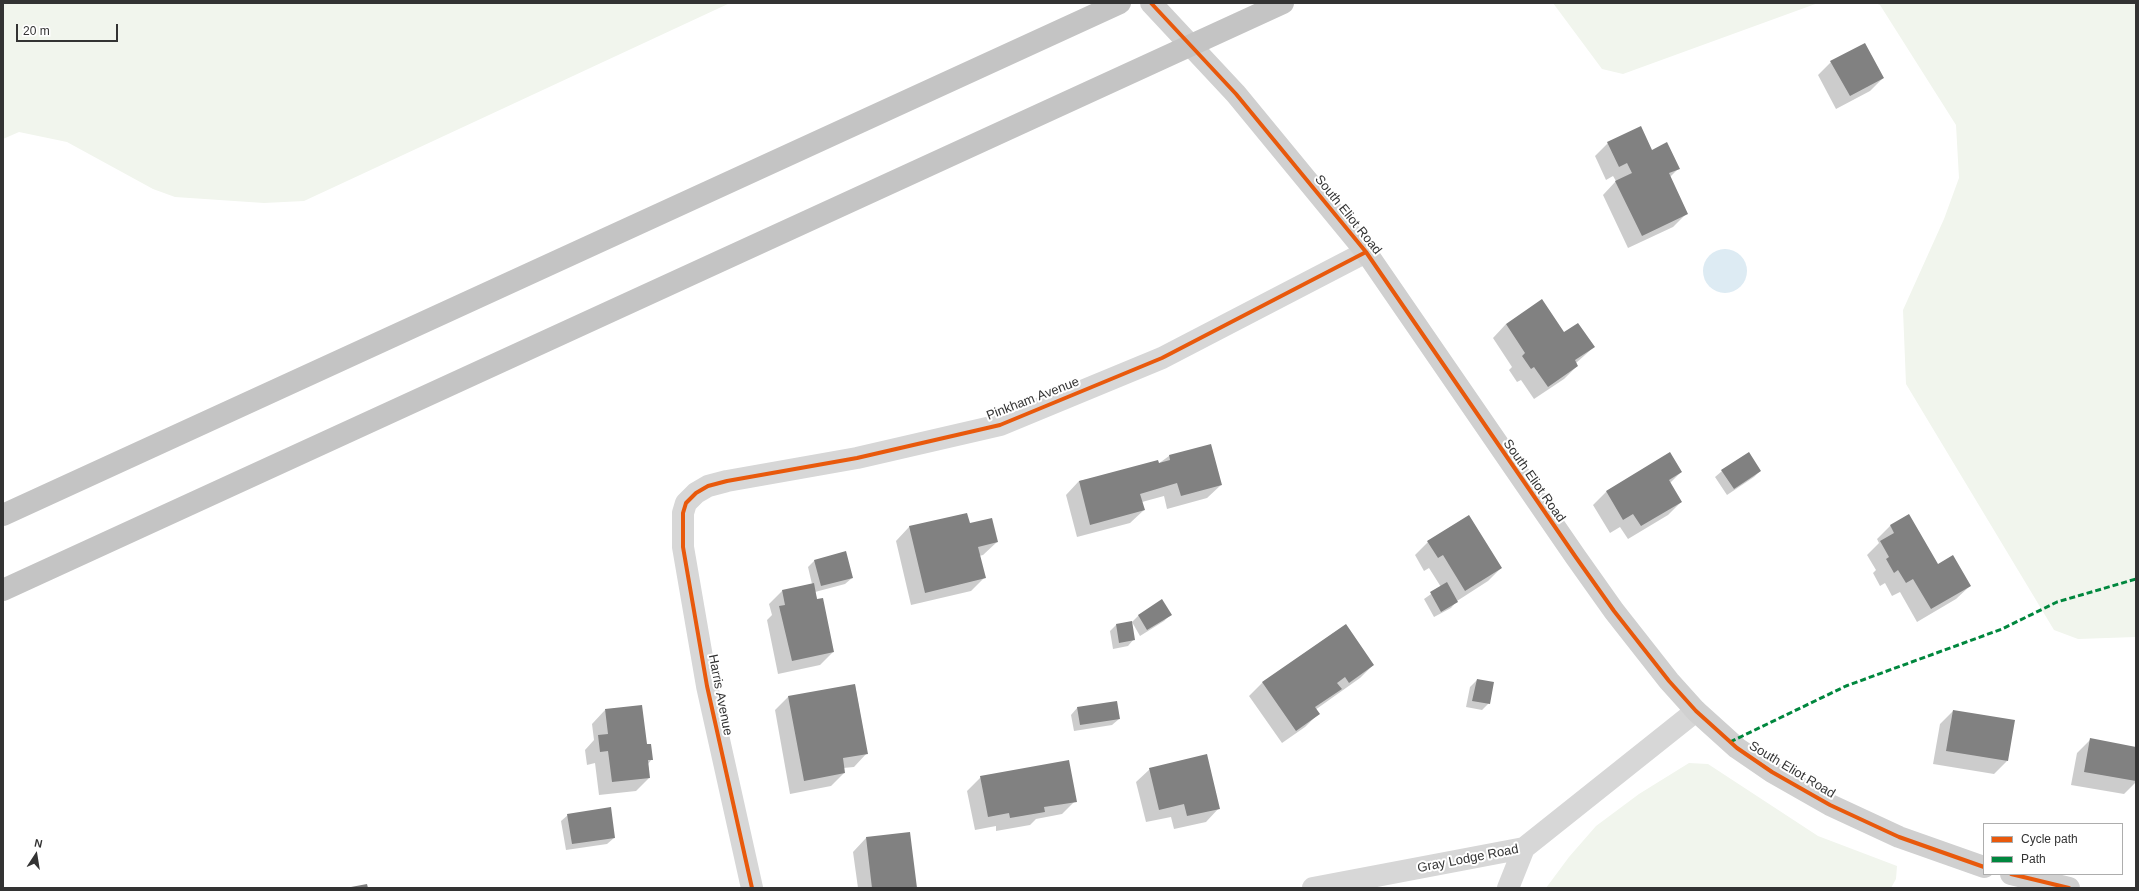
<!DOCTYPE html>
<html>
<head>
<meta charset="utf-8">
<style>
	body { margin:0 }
	#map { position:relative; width:2139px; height:891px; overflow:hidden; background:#fff; font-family:Helvetica,sans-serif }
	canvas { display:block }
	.frame { position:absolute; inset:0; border:4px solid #333; pointer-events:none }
	.legend { position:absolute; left:1983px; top:823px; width:140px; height:52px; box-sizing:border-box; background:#fff; border:1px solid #adadad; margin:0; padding:5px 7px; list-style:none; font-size:12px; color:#333 }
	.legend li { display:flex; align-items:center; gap:8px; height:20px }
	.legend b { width:20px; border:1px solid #adadad }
	.north { position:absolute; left:16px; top:835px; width:40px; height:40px; -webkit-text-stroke:3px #fff; paint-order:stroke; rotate:12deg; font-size:11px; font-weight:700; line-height:16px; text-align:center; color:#333 }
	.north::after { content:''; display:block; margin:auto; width:14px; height:18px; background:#333; clip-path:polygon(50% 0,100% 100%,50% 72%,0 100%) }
	.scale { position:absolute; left:16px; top:24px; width:102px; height:18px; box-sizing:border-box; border:2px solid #333; border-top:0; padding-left:5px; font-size:12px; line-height:14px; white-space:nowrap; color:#333; -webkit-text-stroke:3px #fff; paint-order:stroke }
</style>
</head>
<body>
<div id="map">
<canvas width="2139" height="891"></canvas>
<div class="frame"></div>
<ul class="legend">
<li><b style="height:5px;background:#e8590c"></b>Cycle path</li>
<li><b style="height:5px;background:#00873e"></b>Path</li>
</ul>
<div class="north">N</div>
<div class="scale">20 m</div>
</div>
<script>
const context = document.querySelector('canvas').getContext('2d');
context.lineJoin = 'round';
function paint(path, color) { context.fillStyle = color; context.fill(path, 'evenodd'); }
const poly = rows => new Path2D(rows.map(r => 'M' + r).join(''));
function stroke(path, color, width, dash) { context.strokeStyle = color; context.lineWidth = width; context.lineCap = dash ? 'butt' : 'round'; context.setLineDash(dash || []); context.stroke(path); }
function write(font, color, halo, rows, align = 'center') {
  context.font = font + ' Helvetica,sans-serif'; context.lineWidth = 4; context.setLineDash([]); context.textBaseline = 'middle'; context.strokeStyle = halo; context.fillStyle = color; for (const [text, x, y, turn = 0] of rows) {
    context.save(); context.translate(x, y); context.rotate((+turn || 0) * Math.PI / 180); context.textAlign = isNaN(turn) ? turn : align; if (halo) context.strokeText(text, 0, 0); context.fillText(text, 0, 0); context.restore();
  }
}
const green = poly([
	[3,3,730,3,304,201,264,203,175,197,153,189,67,142,19,132,3,139],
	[1553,3,1818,3,1623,74,1602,69],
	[1875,3,2136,3,2136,637,2078,639,2054,630,1906,384,1903,310,1944,219,1959,178,1956,125,1880,5],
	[1689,763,1708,764,1818,836,1897,866,1896,879,1891,888,1546,888,1569,857,1596,826,1639,794]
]);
const water = poly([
	'1703 271a22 22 0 1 1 44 0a22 22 0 1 1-44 0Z'
]);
const shadow = poly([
	[1831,62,1883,78,1870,91,1836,109,1818,75],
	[1608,143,1652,151,1678,169,1670,177,1687,213,1673,227,1628,248,1603,195,1616,181,1613,176,1606,180,1595,156],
	[1506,324,1564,333,1594,347,1576,363,1577,366,1564,379,1534,399,1521,380,1517,382,1509,370,1512,367,1493,338],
	[1670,454,1681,472,1670,483,1681,502,1668,515,1628,539,1620,527,1610,533,1593,505,1606,492],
	[1169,456,1221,485,1207,498,1167,509,1164,496,1142,502,1144,510,1130,523,1077,537,1066,495,1079,481,1158,464],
	[1722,471,1760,471,1754,477,1727,495,1715,477],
	[1908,515,1937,565,1970,586,1956,599,1917,622,1900,592,1892,596,1885,583,1880,586,1873,573,1876,570,1867,555,1879,543,1877,539,1890,526],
	[969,524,997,542,983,555,979,556,984,578,971,591,911,605,896,541,909,527],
	[1428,542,1501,568,1488,581,1457,601,1451,608,1434,617,1424,599,1441,587,1429,568,1424,571,1415,555],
	[845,553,852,578,845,584,815,592,833,652,820,665,778,674,767,620,772,615,769,604,782,591,812,584,808,567,814,561],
	[1139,615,1170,615,1164,621,1140,636,1132,622],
	[1131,622,1134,639,1128,646,1113,649,1110,631,1116,625],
	[1345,625,1373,665,1360,678,1315,710,1318,714,1305,727,1282,743,1249,696,1262,683],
	[1477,680,1489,703,1482,710,1466,707,1470,687],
	[855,685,867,753,854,767,843,768,844,773,831,786,790,794,775,710,788,697],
	[1077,708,1119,719,1112,725,1074,731,1071,715],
	[605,710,646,745,652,759,648,764,649,778,636,791,599,795,595,763,587,765,585,750,594,740,592,724],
	[1953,711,2007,761,1994,774,1933,764,1940,724],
	[2090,740,2136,748,2136,782,2124,794,2071,785,2077,753],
	[1150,769,1219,808,1206,822,1174,829,1171,817,1146,822,1136,782],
	[981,777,1075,801,1062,814,1036,819,1030,825,996,831,996,826,975,830,967,791],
	[568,815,614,838,607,844,566,850,561,821],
	[909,833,916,888,858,888,853,852,866,838]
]);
const building = poly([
	[1865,43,1884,78,1850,96,1830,61],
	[1641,126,1652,150,1667,142,1680,169,1669,173,1688,214,1642,236,1615,181,1632,173,1627,163,1619,167,1607,142],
	[1542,299,1564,332,1578,323,1595,347,1575,360,1578,366,1548,387,1534,367,1531,369,1522,356,1525,353,1506,324],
	[1211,444,1222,485,1181,496,1177,483,1140,494,1145,510,1090,525,1079,481,1158,460,1159,463,1170,460,1169,455],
	[1670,452,1682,472,1669,480,1682,502,1641,526,1633,514,1623,520,1606,491],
	[1749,452,1761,471,1734,489,1721,470],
	[967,513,970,523,992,518,998,542,978,547,986,578,925,593,909,526],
	[1909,514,1938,564,1953,555,1971,586,1931,609,1913,579,1906,583,1898,570,1894,573,1886,559,1889,557,1880,541,1894,533,1890,525],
	[1469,515,1502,568,1465,591,1443,555,1438,558,1427,541],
	[846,551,853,578,821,586,814,560],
	[1447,582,1458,602,1441,612,1430,592],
	[814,583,817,599,823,598,834,652,792,661,779,606,785,605,782,590],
	[1162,599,1172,615,1147,630,1138,615],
	[1132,621,1135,640,1119,643,1116,624],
	[1346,624,1374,665,1349,683,1345,677,1337,683,1342,689,1315,707,1320,714,1296,731,1262,682],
	[1477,679,1494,682,1490,704,1472,701],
	[855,684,868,754,843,758,845,773,804,781,788,696],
	[1117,701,1120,719,1080,725,1077,707],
	[642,705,647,744,651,744,653,760,648,760,650,778,612,782,608,751,600,752,598,735,608,734,605,709],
	[1953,710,2015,720,2008,761,1946,751],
	[2090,738,2136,747,2136,781,2084,772],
	[1207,754,1220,809,1187,816,1184,804,1159,810,1149,768],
	[1069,760,1077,802,1044,807,1045,812,1010,818,1009,813,988,817,980,776],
	[611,807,615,838,572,844,567,814],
	[910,832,917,888,872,888,866,837],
	[367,884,368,888,351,888,351,887]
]);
const street = poly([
	[752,888,707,686,683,547,683,513,686,503,696,493,708,486,727,481,857,458,1000,425,1162,358,1366,252],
	[1313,888,1524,848,1696,711],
	[1508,888,1524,848]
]);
const secondary = poly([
	[1151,3,1236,94,1366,252,1575,556,1614,611,1669,681,1696,711,1737,748,1772,772,1830,805,1899,837,1984,867],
	[2011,874,2069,888]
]);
const highway = poly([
	[3,515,1120,3],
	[3,590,1283,3]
]);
const quiet = poly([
	[1730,742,1846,686,2002,629,2057,602,2136,579]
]);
const cycleway = poly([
	[1151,3,1236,94,1366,252,1575,556,1614,611,1669,681,1696,711,1737,748,1772,772,1830,805,1899,837,1984,867],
	[2011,874,2069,888],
	[752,888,707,686,683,547,683,513,686,503,696,493,708,486,727,481,857,458,1000,425,1162,358,1366,252]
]);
const streetNames = [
	["South Eliot Road",1348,215,51],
	["Pinkham Avenue",1033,399,-21],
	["South Eliot Road",1534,481,55],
	["Harris Avenue",720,695,79],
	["South Eliot Road",1792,770,31],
	["Gray Lodge Road",1468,859,-11]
];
paint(green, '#f1f5ed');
paint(water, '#ddebf3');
paint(shadow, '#0003');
paint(building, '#818181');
stroke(street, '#d7d7d7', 22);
stroke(secondary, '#d0d0d0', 22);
stroke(highway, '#c4c4c4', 22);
stroke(quiet, '#00873e', 3, [6, 3]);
stroke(cycleway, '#e8590c', 4);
write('13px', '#333', '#fff', streetNames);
</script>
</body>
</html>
